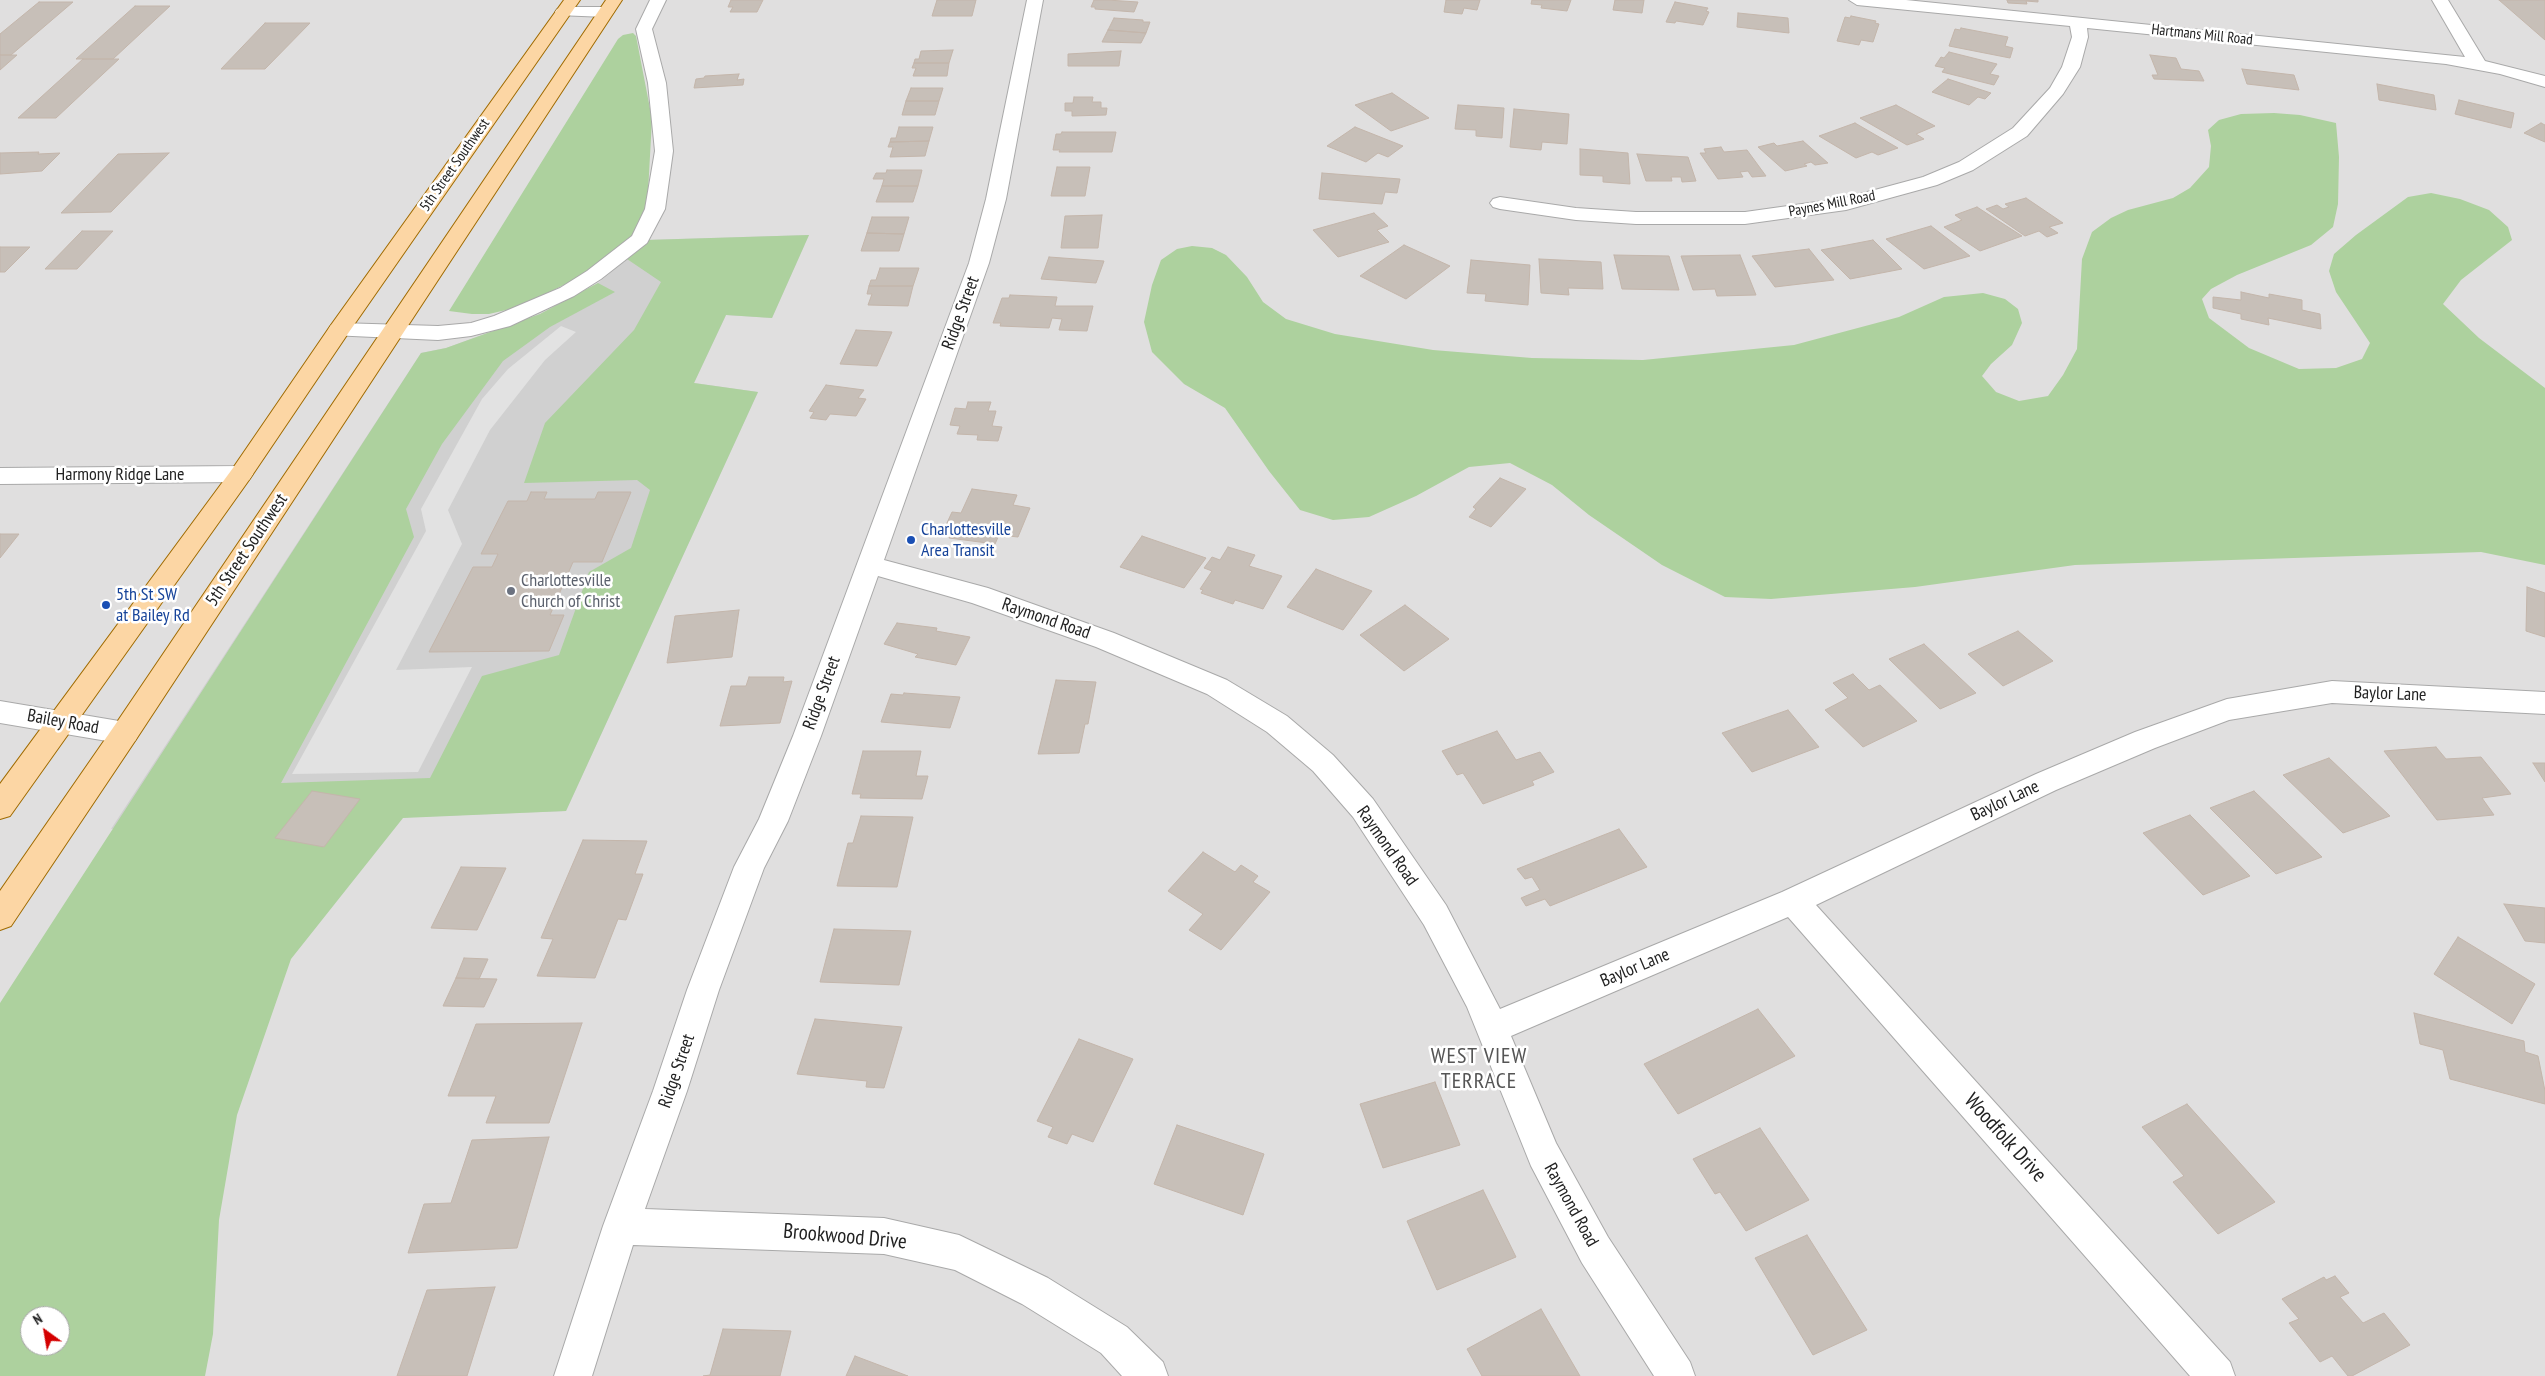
<!DOCTYPE html>
<html>
<head>
<meta charset="utf-8">
<style>
	body { margin:0 }
	#map { position:relative; width:2545px; height:1376px; overflow:hidden; background:#f2efe9; font-family:"PT Sans Narrow",sans-serif }
	canvas { display:block }
	.north { position:absolute; left:20px; top:1306px; width:50px; height:50px; box-sizing:border-box; background:#fff; border:1px solid #a7a7a7; border-radius:50%; rotate:328deg; font-size:14px; font-weight:700; line-height:20px; text-align:center; color:#222 }
	.north::after { content:''; display:block; margin:auto; width:18px; height:22px; background:#d40000; clip-path:polygon(50% 0,100% 100%,50% 72%,0 100%) }
</style>
</head>
<body>
<div id="map">
<canvas width="2545" height="1376"></canvas>
<div class="north">N</div>
</div>
<script>
const context = document.querySelector('canvas').getContext('2d');
context.lineJoin = 'round';
function paint(path, color) { context.fillStyle = color; context.fill(path, 'evenodd'); }
const poly = rows => new Path2D(rows.map(r => 'M' + r).join(''));
function stroke(path, color, width, dash) { context.strokeStyle = color; context.lineWidth = width; context.lineCap = dash ? 'butt' : 'round'; context.setLineDash(dash || []); context.stroke(path); }
function write(font, color, halo, rows, align = 'center') {
  context.font = font + ' "PT Sans Narrow",sans-serif'; context.lineWidth = 5; context.setLineDash([]); context.textBaseline = 'middle'; context.strokeStyle = halo; context.fillStyle = color; for (const [text, x, y, turn = 0] of rows) {
    context.save(); context.translate(x, y); context.rotate((+turn || 0) * Math.PI / 180); context.textAlign = isNaN(turn) ? turn : align; if (halo) context.strokeText(text, 0, 0); context.fillText(text, 0, 0); context.restore();
  }
}
const residential = poly([
	[0,0,2545,0,2545,1376,0,1376],
	[30,1316,60,1316,60,1346,30,1346]
]);
const religious = poly([
	[809,235,772,318,726,315,694,383,758,392,566,811,111,829,421,353,446,348,540,314,598,283,640,249,646,240]
]);
const forest = poly([
	[633,33,636,36,652,119,647,211,637,232,582,276,519,307,489,314,472,314,449,311,618,39,623,35],
	[2274,113,2300,115,2336,123,2339,157,2338,204,2333,227,2311,245,2237,275,2211,289,2202,299,2209,318,2249,348,2299,369,2336,368,2362,359,2370,343,2336,292,2329,271,2334,254,2356,235,2408,197,2431,193,2460,199,2489,210,2508,227,2512,240,2461,280,2443,304,2479,338,2545,388,2545,565,2481,552,2075,565,1915,587,1771,599,1725,597,1662,565,1589,515,1552,485,1510,463,1469,467,1416,496,1369,517,1333,520,1300,510,1269,471,1225,408,1184,384,1152,352,1144,322,1152,285,1161,260,1177,249,1192,246,1212,248,1226,255,1247,277,1263,302,1286,319,1335,334,1433,350,1532,358,1643,360,1794,345,1899,317,1944,297,1983,293,2005,299,2018,309,2022,323,2012,345,1991,364,1982,376,1996,392,2019,401,2048,396,2063,375,2077,349,2082,259,2092,232,2111,218,2128,210,2173,198,2190,188,2209,167,2211,146,2208,130,2219,120,2241,114],
	[809,235,772,318,726,315,694,383,758,392,566,811,403,818,291,959,237,1115,219,1220,213,1334,205,1376,0,1376,0,1003,421,353,446,348,540,314,598,283,615,292,550,327,503,361,442,444,406,509,414,537,281,783,430,778,482,676,559,655,589,572,631,548,650,490,637,480,524,483,545,423,634,330,661,282,627,259,640,249,646,240],
	[30,1316,60,1316,60,1346,30,1346]
]);
const parking = poly([
	[561,326,576,332,545,360,490,430,448,510,462,544,396,670,472,667,418,772,292,774,426,531,421,509,482,399,508,369]
]);
const building = poly([
	[731,0,763,0,757,12,730,12,733,7,728,7,731,0],
	[937,0,976,0,972,16,932,16,937,0],
	[1094,0,1107,0,1138,2,1134,12,1095,9,1095,7,1091,7,1094,0],
	[1446,0,1480,0,1477,10,1464,8,1462,14,1444,12,1446,0],
	[1532,0,1571,0,1567,11,1541,8,1542,5,1531,4,1532,0],
	[1615,0,1644,0,1642,13,1613,10,1615,0],
	[2007,0,2038,0,2038,2,2026,1,2027,4,2008,3,2007,0],
	[2499,0,2545,0,2545,40,2499,0],
	[39,2,73,2,11,55,0,55,0,34,39,2],
	[1675,2,1708,8,1706,11,1709,12,1703,25,1676,21,1675,23,1666,22,1675,2],
	[135,6,170,6,113,59,76,59,135,6],
	[1738,13,1788,18,1789,33,1737,27,1738,13],
	[1851,16,1876,21,1875,23,1879,24,1873,42,1861,40,1859,45,1837,41,1845,17,1850,18,1851,16],
	[1114,18,1143,20,1143,22,1150,22,1146,33,1108,30,1114,18],
	[265,23,310,23,265,69,221,69,265,23],
	[1961,28,2008,37,2005,46,2013,48,2010,58,1949,46,1955,29,1960,30,1961,28],
	[1108,30,1146,33,1141,43,1102,42,1108,30],
	[953,50,949,63,914,63,915,59,919,59,921,51,953,50],
	[1121,51,1119,66,1068,66,1068,54,1121,51],
	[1949,52,1997,64,1990,74,1999,76,1994,85,1942,72,1945,68,1935,66,1941,57,1944,58,1949,52],
	[0,55,17,55,0,70,0,55],
	[2150,55,2176,58,2181,69,2199,71,2204,81,2154,79,2152,75,2158,75,2150,55],
	[83,59,119,59,56,118,18,118,83,59],
	[914,63,949,63,947,76,913,76,916,68,912,68,914,63],
	[2242,69,2294,75,2299,90,2247,84,2242,69],
	[739,74,737,80,744,79,743,85,694,88,696,79,704,78,705,76,739,74],
	[1948,79,1991,93,1985,99,1978,97,1969,105,1932,92,1948,79],
	[2377,84,2434,95,2436,110,2379,100,2377,84],
	[911,88,943,88,939,101,906,101,911,88],
	[1392,93,1429,118,1391,131,1355,105,1392,93],
	[1074,97,1093,97,1092,102,1101,102,1101,108,1107,108,1106,115,1072,116,1072,111,1065,111,1065,103,1073,103,1074,97],
	[2459,100,2514,113,2511,128,2455,114,2459,100],
	[906,101,939,101,935,115,902,115,906,101],
	[1458,105,1504,108,1502,138,1476,136,1476,130,1455,129,1458,105],
	[1896,105,1935,126,1916,134,1924,139,1907,145,1860,118,1896,105],
	[1514,109,1569,114,1567,144,1542,142,1541,150,1510,147,1514,109],
	[1855,123,1898,148,1878,155,1872,152,1856,158,1819,136,1855,123],
	[2541,123,2545,125,2545,142,2524,133,2541,123],
	[899,127,933,127,929,141,890,142,891,138,896,138,899,127],
	[1355,127,1403,146,1388,157,1378,153,1366,162,1327,146,1355,127],
	[1062,132,1116,132,1112,152,1059,152,1060,150,1053,150,1056,134,1061,134,1062,132],
	[929,141,925,156,890,157,893,147,888,147,890,142,929,141],
	[1803,141,1828,163,1815,165,1811,162,1804,164,1807,166,1785,171,1758,147,1774,143,1777,146,1803,141],
	[1721,147,1724,152,1747,150,1766,176,1752,177,1748,171,1740,172,1743,177,1718,179,1700,153,1706,153,1704,149,1721,147],
	[1580,149,1628,153,1630,184,1603,182,1603,176,1580,175,1580,149],
	[0,153,39,152,38,154,60,153,42,171,0,174,0,153],
	[169,153,111,212,61,213,118,154,169,153],
	[1637,154,1688,157,1696,181,1682,182,1681,177,1671,177,1672,181,1646,181,1637,154],
	[1057,167,1090,167,1085,196,1051,196,1057,167],
	[887,170,922,170,918,186,882,186,884,179,873,179,876,173,886,173,887,170],
	[1322,173,1400,179,1397,193,1385,192,1382,204,1319,199,1322,173],
	[882,186,918,186,913,202,876,202,882,186],
	[2026,198,2063,223,2049,227,2058,233,2047,237,2039,231,2025,236,1986,209,1997,205,2003,209,2009,207,2005,204,2026,198],
	[1977,207,2022,236,1980,251,1944,227,1962,220,1955,215,1977,207],
	[1374,213,1388,226,1377,230,1389,242,1338,257,1313,230,1374,213],
	[1102,215,1098,248,1061,248,1065,216,1102,215],
	[872,217,909,217,904,234,867,233,872,217],
	[1931,226,1970,256,1924,269,1886,239,1931,226],
	[82,231,113,231,77,269,45,269,82,231],
	[867,233,904,234,899,251,861,251,867,233],
	[1873,240,1902,269,1850,279,1821,250,1873,240],
	[1404,245,1450,266,1406,299,1360,276,1404,245],
	[0,247,30,247,5,272,0,272,0,247],
	[1809,249,1834,280,1775,287,1752,256,1809,249],
	[1614,255,1669,256,1679,290,1622,289,1614,255],
	[1740,255,1756,295,1717,296,1715,289,1693,290,1681,256,1740,255],
	[1049,257,1104,261,1096,283,1041,279,1049,257],
	[1539,259,1601,262,1603,289,1568,288,1569,295,1541,293,1539,259],
	[1471,260,1530,265,1528,305,1485,301,1486,294,1467,293,1471,260],
	[880,268,919,268,913,286,869,286,871,280,876,280,880,268],
	[869,286,913,286,908,306,868,305,872,294,867,294,869,286],
	[2241,292,2269,298,2269,294,2302,300,2302,310,2320,314,2321,329,2268,318,2269,325,2241,319,2241,314,2213,308,2213,297,2241,300,2241,292],
	[1010,295,1057,297,1055,306,1093,306,1087,331,1059,330,1062,319,1052,318,1049,328,1000,326,1001,323,993,323,1002,298,1009,298,1010,295],
	[856,330,892,332,877,366,840,364,856,330],
	[826,385,864,390,858,398,866,399,856,416,830,414,826,420,810,418,814,412,809,411,826,385],
	[968,402,991,402,988,411,996,411,992,426,1002,427,998,441,977,440,978,435,957,434,960,426,950,425,955,408,966,409,968,402],
	[1500,478,1526,489,1491,527,1469,517,1476,509,1473,507,1500,478],
	[972,489,1017,495,1013,505,1030,508,1018,537,999,535,995,544,949,538,955,526,946,525,952,512,961,513,972,489],
	[531,492,547,492,544,499,595,499,598,492,631,492,602,562,573,562,550,615,564,615,549,651,429,652,473,567,492,567,498,554,481,554,508,501,527,501,531,492],
	[0,534,19,534,0,558,0,534],
	[1142,536,1206,558,1184,588,1120,567,1142,536],
	[1228,547,1255,555,1249,566,1282,576,1263,609,1235,600,1233,604,1201,593,1203,590,1200,589,1212,571,1204,568,1212,557,1220,560,1228,547],
	[1316,569,1372,591,1343,630,1287,607,1316,569],
	[2527,587,2545,593,2545,637,2526,631,2527,587],
	[1405,605,1449,639,1404,671,1360,635,1405,605],
	[739,610,732,657,667,663,675,616,739,610],
	[897,623,937,628,936,631,970,637,956,665,915,657,918,654,884,644,897,623],
	[2018,631,2053,661,2003,686,1968,654,2018,631],
	[1924,644,1976,693,1940,709,1889,659,1924,644],
	[1853,674,1869,690,1880,685,1917,721,1863,747,1825,710,1848,698,1833,683,1853,674],
	[749,677,784,677,783,682,792,681,780,723,720,726,731,686,746,686,749,677],
	[1056,680,1096,682,1088,724,1085,724,1079,753,1038,754,1056,680],
	[904,693,960,697,950,728,881,722,891,694,903,695,904,693],
	[1788,710,1819,747,1752,772,1722,733,1788,710],
	[1497,731,1516,760,1540,752,1554,772,1532,781,1534,785,1483,804,1463,773,1457,775,1442,751,1497,731],
	[2436,747,2446,759,2481,757,2511,794,2482,798,2494,815,2437,820,2384,751,2436,747],
	[863,751,921,751,916,776,928,776,922,799,860,798,861,794,852,794,863,751],
	[2329,758,2390,816,2343,833,2283,775,2329,758],
	[2533,763,2545,763,2545,782,2533,763],
	[312,791,360,799,324,847,275,838,312,791],
	[2254,791,2322,857,2276,874,2210,808,2254,791],
	[2190,815,2250,876,2203,895,2143,833,2190,815],
	[861,816,913,817,897,887,837,886,848,843,853,843,861,816],
	[1619,829,1647,867,1550,906,1545,899,1526,906,1521,898,1540,890,1532,877,1525,879,1517,869,1619,829],
	[583,840,647,841,635,874,643,874,626,920,618,919,595,978,537,976,553,939,541,938,583,840],
	[1203,852,1235,872,1241,865,1258,876,1253,882,1270,892,1221,950,1189,930,1203,914,1168,891,1203,852],
	[461,867,506,868,477,930,431,928,461,867],
	[2504,904,2545,908,2545,943,2525,941,2504,904],
	[834,929,911,931,899,985,820,982,834,929],
	[2458,937,2535,984,2512,1024,2434,974,2458,937],
	[464,958,488,959,479,979,456,978,464,958],
	[456,978,497,979,484,1007,443,1006,456,978],
	[1758,1009,1795,1056,1678,1114,1644,1064,1758,1009],
	[2414,1013,2524,1041,2525,1052,2538,1056,2545,1091,2545,1104,2450,1079,2443,1050,2420,1044,2414,1013],
	[815,1019,902,1027,884,1088,866,1087,867,1081,797,1074,815,1019],
	[582,1023,549,1123,486,1123,496,1096,448,1096,476,1024,582,1023],
	[1079,1039,1133,1059,1093,1142,1072,1134,1067,1144,1048,1137,1053,1127,1037,1121,1079,1039],
	[1435,1082,1460,1145,1383,1168,1360,1104,1435,1082],
	[2187,1104,2275,1202,2218,1234,2173,1182,2184,1176,2142,1127,2187,1104],
	[1177,1125,1264,1154,1243,1215,1154,1184,1177,1125],
	[1760,1128,1809,1200,1746,1231,1720,1192,1715,1194,1693,1159,1760,1128],
	[549,1137,517,1248,408,1253,424,1204,451,1203,472,1140,549,1137],
	[1483,1190,1516,1257,1437,1290,1407,1221,1483,1190],
	[1807,1235,1867,1330,1813,1355,1755,1258,1807,1235],
	[2335,1276,2349,1293,2340,1297,2363,1323,2384,1313,2410,1345,2352,1376,2348,1376,2332,1356,2320,1362,2289,1323,2299,1319,2282,1299,2324,1277,2326,1280,2335,1276],
	[495,1287,467,1376,397,1376,427,1290,495,1287],
	[1541,1309,1580,1376,1482,1376,1467,1349,1541,1309],
	[723,1329,791,1331,780,1376,703,1376,710,1375,723,1329],
	[855,1356,908,1376,846,1376,855,1356]
]);
const minor = poly([
	[650,0,666,0,652,29,666,83,673,151,665,209,647,243,601,279,574,296,510,326,471,336,438,340,331,335,328,330,331,325,339,323,438,326,471,323,494,316,560,288,587,271,632,236,645,209,655,151,648,83,636,29,650,0],
	[1027,0,1043,0,1006,199,989,263,884,560,988,588,1114,633,1227,680,1287,716,1333,755,1373,799,1446,905,1500,1009,1782,892,2036,774,2135,732,2227,699,2332,681,2545,692,2545,714,2332,703,2229,720,2155,748,2056,790,1816,905,2230,1362,2235,1376,2190,1376,1788,917,1511,1036,1556,1143,1608,1237,1690,1362,1695,1376,1654,1376,1582,1263,1531,1166,1467,1007,1424,925,1353,817,1313,771,1267,732,1207,694,1096,647,972,603,878,576,821,736,788,821,764,868,719,990,687,1091,645,1209,884,1218,959,1235,1048,1278,1127,1327,1163,1362,1168,1376,1122,1376,1101,1353,1022,1304,955,1270,884,1254,633,1245,592,1376,554,1376,603,1226,653,1091,687,990,734,867,759,819,793,736,969,263,986,199,1027,0],
	[1849,0,1906,0,2465,57,2432,0,2448,0,2485,61,2545,76,2545,87,2500,74,2446,64,2087,28,2088,37,2080,67,2063,94,2027,136,1973,170,1937,185,1846,210,1745,224,1636,224,1576,220,1500,209,1493,207,1490,203,1493,199,1500,197,1576,208,1636,212,1745,212,1845,198,1923,177,1959,162,2013,128,2050,88,2062,67,2072,37,2070,26,1857,5,1849,0],
	[563,7,606,7,614,12,606,17,557,15,555,12,557,9,563,7],
	[241,466,249,468,253,474,249,480,241,482,0,484,0,468,241,466],
	[0,701,125,722,135,725,139,733,135,741,125,744,0,723,0,701]
]);
const major = poly([
	[564,0,580,0,349,332,249,480,10,816,0,819,0,784,233,468,331,325,564,0],
	[606,0,622,0,135,741,11,926,0,930,0,891,115,725,606,0]
]);
const markers = [
	[911,540,5,"#1a4fb4"],
	[511,591,5,"#6b7280"],
	[106,605,5,"#1a4fb4"]
];
const farStreetnames = [
	["Hartmans Mill Road",2202,35,6],
	["5th Street Southwest",455,165,-55],
	["Paynes Mill Road",1832,204,-11]
];
const streetNames = [
	["Ridge Street",961,313,-70],
	["Harmony Ridge Lane",120,475],
	["5th Street Southwest",247,550,-56],
	["Raymond Road",1046,619,19],
	["Ridge Street",822,693,-70],
	["Baylor Lane",2390,694,2],
	["Bailey Road",63,722,10],
	["Baylor Lane",2005,801,-25],
	["Raymond Road",1387,846,55],
	["Baylor Lane",1635,968,-23],
	["Ridge Street",677,1071,-71],
	["Raymond Road",1571,1205,61]
];
const transitNames = [
	["Charlottesville",921,530],
	["Area Transit",921,551],
	["5th St SW",116,595],
	["at Bailey Rd",116,616]
];
const worshipNames = [
	["Charlottesville",521,581],
	["Church of Christ",521,602]
];
const nearStreetnames = [
	["Woodfolk Drive",2005,1138,48],
	["Brookwood Drive",845,1237,5]
];
const nearNeighbourhoodnames = [
	["WEST VIEW",1479,1057],
	["TERRACE",1479,1082]
];
paint(residential, '#e0dfdf');
paint(religious, '#d0d0d0');
paint(forest, '#add19e');
paint(parking, '#e2e2e2');
paint(building, '#c7bfb8');
stroke(building, '#c4b6ab', 1);
stroke(minor, '#a9a9a9', 2);
stroke(major, '#a06b00', 2);
paint(minor, '#fff');
paint(major, '#fcd6a4');
for (const [x, y, r, color] of markers) { const dot = new Path2D(); dot.arc(x, y, r, 0, 2 * Math.PI); context.fillStyle = color; context.fill(dot); stroke(dot, '#fff', 2); }
write('15px', '#222', '#fff', farStreetnames);
write('18px', '#222', '#fff', streetNames);
write('18px', '#164399', '#fff', transitNames, 'left');
write('18px', '#5b616d', '#fff', worshipNames, 'left');
write('21px', '#222', '#fff', nearStreetnames);
context.letterSpacing = '1px';
write('22px', '#555', '#fff', nearNeighbourhoodnames);
context.letterSpacing = '0px';
</script>
</body>
</html>
